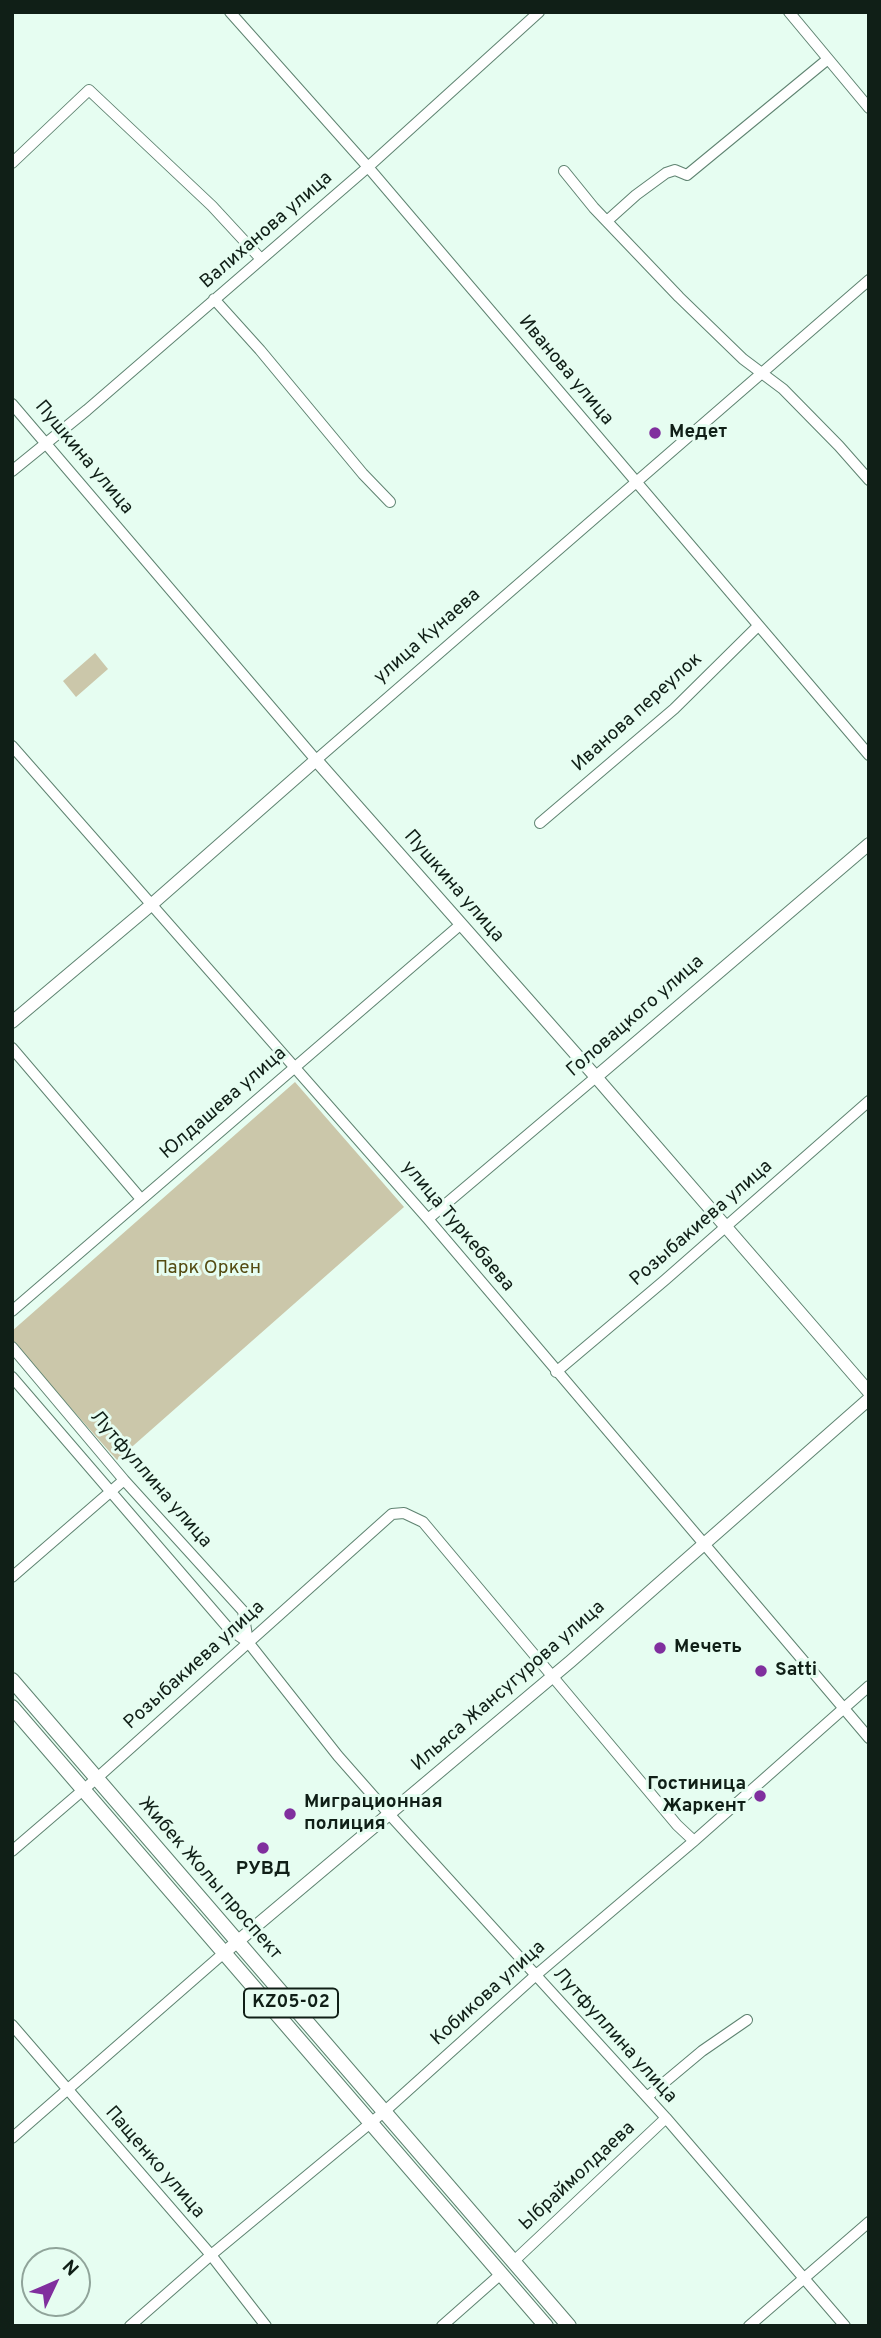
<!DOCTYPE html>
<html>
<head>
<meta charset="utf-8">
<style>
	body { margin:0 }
	#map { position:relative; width:881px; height:2338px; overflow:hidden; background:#e6fdf1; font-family:Overpass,sans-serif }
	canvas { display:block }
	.frame { position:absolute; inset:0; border:14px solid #101f17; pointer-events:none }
	.north { position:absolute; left:21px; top:2247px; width:70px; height:70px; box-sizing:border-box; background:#e6fdf1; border:2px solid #90a49a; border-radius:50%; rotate:46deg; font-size:19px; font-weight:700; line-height:28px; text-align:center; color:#101f17 }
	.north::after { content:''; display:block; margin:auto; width:24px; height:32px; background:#802f9e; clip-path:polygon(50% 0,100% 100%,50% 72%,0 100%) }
</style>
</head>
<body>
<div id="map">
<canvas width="881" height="2338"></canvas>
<div class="frame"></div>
<div class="north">N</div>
</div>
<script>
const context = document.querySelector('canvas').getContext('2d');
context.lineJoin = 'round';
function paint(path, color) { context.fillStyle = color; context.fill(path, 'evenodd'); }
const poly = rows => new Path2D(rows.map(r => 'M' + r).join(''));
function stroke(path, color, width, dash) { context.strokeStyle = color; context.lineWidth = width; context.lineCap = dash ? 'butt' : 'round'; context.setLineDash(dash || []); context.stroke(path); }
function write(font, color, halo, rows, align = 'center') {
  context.font = font + ' Overpass,sans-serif'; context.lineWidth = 6; context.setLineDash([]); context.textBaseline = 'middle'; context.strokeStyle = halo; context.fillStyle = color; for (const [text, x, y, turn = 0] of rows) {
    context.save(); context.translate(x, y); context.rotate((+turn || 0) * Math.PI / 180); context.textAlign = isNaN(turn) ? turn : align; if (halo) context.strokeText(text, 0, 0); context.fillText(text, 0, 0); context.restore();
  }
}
const green = poly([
	[95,653,108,669,76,697,63,681],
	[295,1082,404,1207,117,1460,12,1342,12,1331]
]);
const minor = poly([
	[230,12,368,167,869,755],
	[789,12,869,108],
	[12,163,89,90,212,206,261,259],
	[564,171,594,208,679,297,743,359,783,389,839,446,869,480],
	[607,221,636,195,666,173,675,170,687,175,828,59],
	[214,299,260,350,363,474,390,502],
	[12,404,316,760,869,280],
	[12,471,87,410,368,167,539,12],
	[12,746,428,1219,869,1738],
	[540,823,674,709,757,627],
	[12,1048,141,1199],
	[428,1219,596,1077],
	[12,1311,460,925],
	[12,1347,124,1480,243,1611,248,1642],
	[556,1372,665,1280,869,1101],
	[12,1377,229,1629,248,1642,338,1756,390,1815,666,2118,845,2326],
	[12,1577,124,1480],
	[12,1851,97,1778,392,1514,404,1513,423,1522,677,1825,694,1841],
	[12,2025,211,2255,266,2326],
	[647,2097,702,2051,747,2020],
	[12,2138,225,1952],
	[514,2261,666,2118],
	[130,2326,211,2255,385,2111,536,1975,694,1841,869,1686],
	[442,2326,502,2273],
	[749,2326,869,2222]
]);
const major = poly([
	[12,1022,151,905,316,760,596,1077,869,1392],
	[596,1077,869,844],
	[225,1952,571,1661,869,1399]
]);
const highway = poly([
	[12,1680,569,2326],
	[12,1707,546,2326]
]);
const markers = [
	[655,433,7,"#802f9e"],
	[660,1648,7,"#802f9e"],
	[761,1671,7,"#802f9e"],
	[760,1796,7,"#802f9e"],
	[290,1814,7,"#802f9e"],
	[263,1848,7,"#802f9e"]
];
const shields = [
	[291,2003,94]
];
const shieldNames = [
	["KZ05-02",291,2003]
];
const streetNames = [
	["Валиханова улица",267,231,-41],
	["Иванова улица",565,371,50],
	["Пушкина улица",83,458,50],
	["улица Кунаева",428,637,-41],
	["Иванова переулок",638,713,-42],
	["Пушкина улица",453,887,49],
	["Головацкого улица",636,1017,-41],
	["Юлдашева улица",224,1104,-41],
	["Розыбакиева улица",702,1224,-41],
	["улица Туркебаева",457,1227,50],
	["Лутфуллина улица",150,1480,49],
	["Розыбакиева улица",195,1666,-42],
	["Ильяса Жансугурова улица",509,1687,-41],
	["Жибек Жолы проспект",209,1879,49],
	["Кобикова улица",489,1994,-42],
	["Лутфуллина улица",614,2036,48],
	["Пащенко улица",154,2163,49],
	["Ыбраймолдаева",578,2177,-43]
];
const poiNames = [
	["Медет",669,433],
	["Мечеть",674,1648],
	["Satti",775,1671],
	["Гостиница",746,1785,"right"],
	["Жаркент",746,1807,"right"],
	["Миграционная",304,1803],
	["полиция",304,1825],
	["РУВД",263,1870,"center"]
];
const parkNames = [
	["Парк Оркен",208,1269]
];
paint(green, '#cbc7aa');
stroke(minor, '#5f8371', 12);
stroke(major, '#5f8371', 14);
stroke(highway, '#5f8371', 16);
stroke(minor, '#fff', 10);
stroke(major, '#fff', 12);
stroke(highway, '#fff', 14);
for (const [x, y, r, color] of markers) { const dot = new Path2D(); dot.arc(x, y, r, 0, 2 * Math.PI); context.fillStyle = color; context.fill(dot); stroke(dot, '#e6fdf1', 2.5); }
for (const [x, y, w] of shields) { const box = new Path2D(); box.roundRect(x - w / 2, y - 14.5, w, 29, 5); context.fillStyle = '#e6fdf1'; context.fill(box); stroke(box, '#101f17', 2); }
write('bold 18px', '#101f17', null, shieldNames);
write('19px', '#101f17', '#e6fdf1', streetNames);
write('bold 19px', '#101f17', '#e6fdf1', poiNames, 'left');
write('19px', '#544b12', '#e6fdf1', parkNames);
</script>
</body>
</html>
